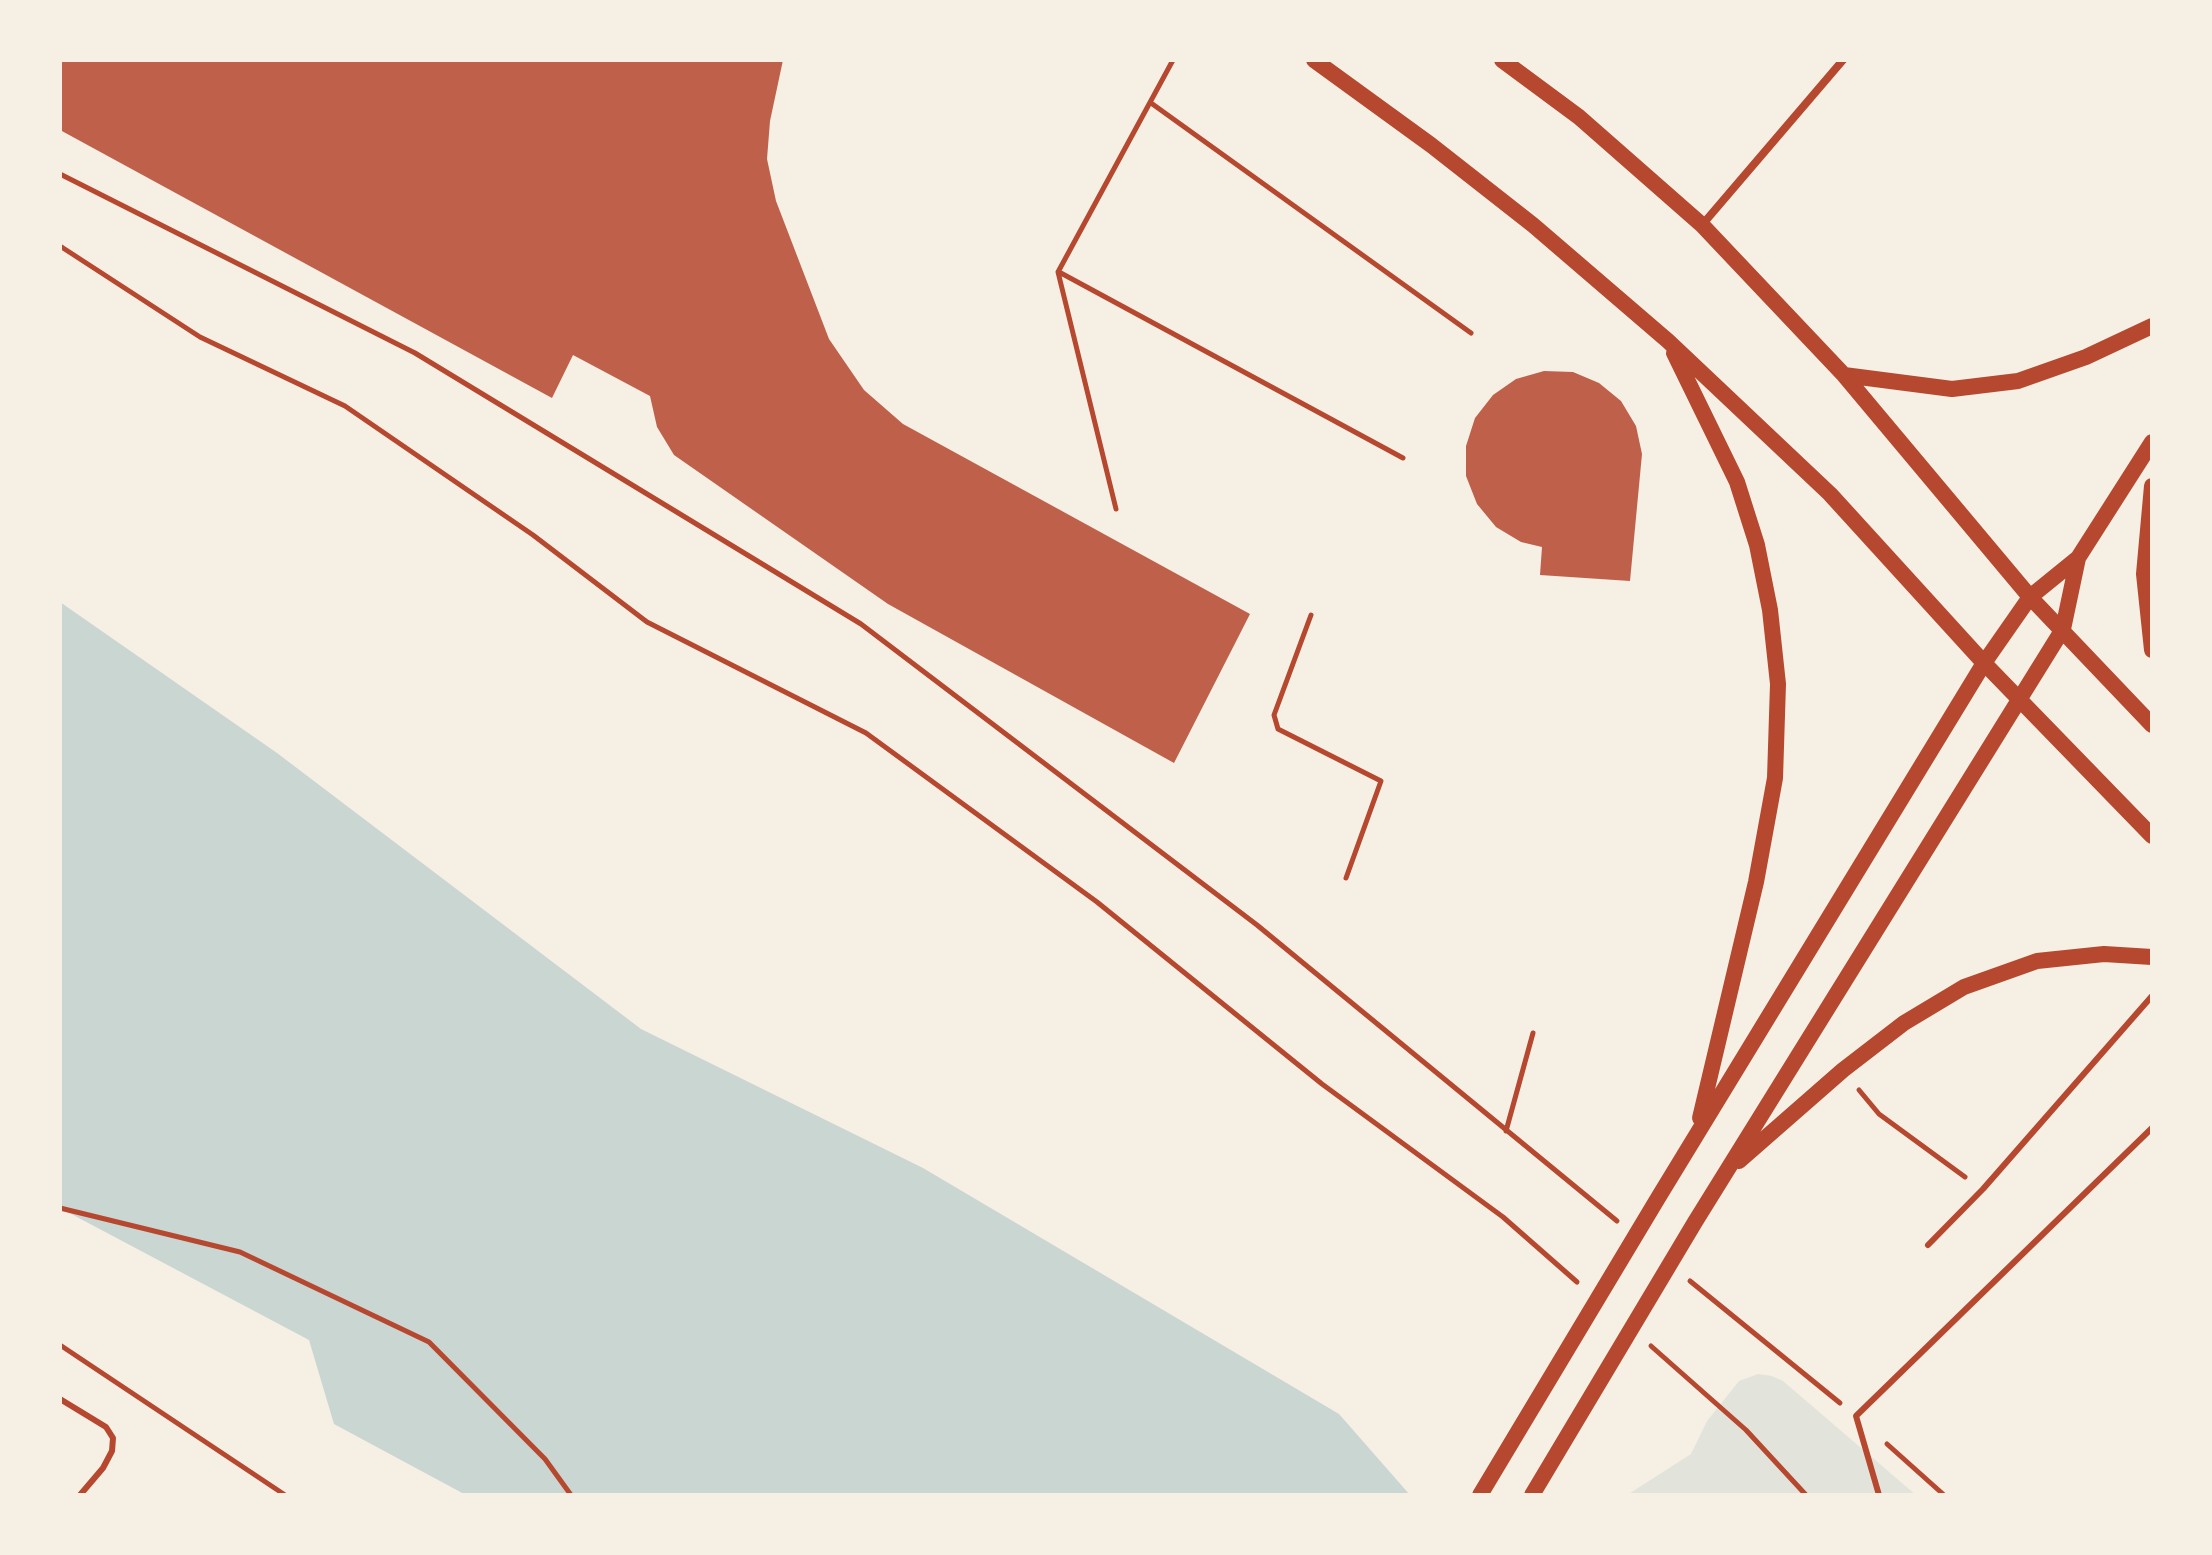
<!DOCTYPE html>
<html>
<head>
<meta charset="utf-8">
<style>
	body { margin:0 }
	#map { position:relative; width:2212px; height:1555px; overflow:hidden; background:#f6efe4; font-family:Barlow,sans-serif }
	canvas { display:block }
	.frame { position:absolute; inset:0; border:62px solid #f6efe4; pointer-events:none }
</style>
</head>
<body>
<div id="map">
<canvas width="2212" height="1555"></canvas>
<div class="frame"></div>
</div>
<script>
const context = document.querySelector('canvas').getContext('2d');
context.lineJoin = 'round';
function paint(path, color) { context.fillStyle = color; context.fill(path, 'evenodd'); }
const poly = rows => new Path2D(rows.map(r => 'M' + r).join(''));
function stroke(path, color, width, dash) { context.strokeStyle = color; context.lineWidth = width; context.lineCap = dash ? 'butt' : 'round'; context.setLineDash(dash || []); context.stroke(path); }
const green = poly([
	[1758,1374,1772,1376,1783,1381,1916,1495,1627,1495,1691,1454,1707,1421,1739,1381]
]);
const water = poly([
	[60,602,277,753,641,1029,923,1168,1339,1414,1410,1495,466,1495,334,1424,309,1340,60,1208]
]);
const building = poly([
	[60,60,783,60,770,121,767,159,776,201,829,339,864,390,903,424,1250,614,1174,763,888,604,674,455,657,427,650,396,573,355,552,398,60,130],
	[1544,371,1573,372,1599,383,1621,401,1636,426,1642,454,1630,581,1540,575,1542,547,1521,542,1496,527,1477,504,1466,476,1466,446,1475,418,1493,395,1516,379]
]);
const path = poly([
	[1151,103,1471,333],
	[60,174,415,353,861,624,1257,925,1617,1221],
	[60,246,200,337,345,406,533,535,647,622,866,733,1097,902,1322,1084,1503,1217,1577,1282],
	[1059,272,1403,458],
	[1116,509,1058,272,1173,60],
	[1311,615,1274,715,1278,729,1381,781,1346,878],
	[1859,1090,1879,1114,1965,1177],
	[1506,1131,1533,1033],
	[60,1208,240,1252,429,1342,545,1459,571,1495],
	[1690,1281,1840,1403],
	[60,1345,285,1495],
	[1651,1346,1746,1430,1806,1495],
	[1887,1444,1944,1495]
]);
const service = poly([
	[1928,1245,1983,1189,2152,996],
	[60,1399,106,1427,113,1438,112,1451,103,1468,80,1495],
	[1879,1495,1856,1416,2152,1128]
]);
const minor = poly([
	[1702,225,1843,60]
]);
const secondary = poly([
	[1314,60,1431,145,1533,225,1668,341,1830,494,1984,663,2152,836],
	[1502,60,1579,117,1702,225,1844,375,2030,597,2152,725],
	[1674,353,1737,482,1757,545,1770,610,1778,684,1775,778,1756,882,1700,1118],
	[1844,375,1952,389,2018,381,2086,357,2152,326],
	[2152,486,2144,574,2152,650],
	[1739,1161,1843,1070,1904,1023,1964,987,2037,961,2104,954,2152,957],
	[1480,1495,1658,1198,1984,663,2030,597,2078,558,2152,442],
	[1532,1495,1695,1222,2063,629,2078,558]
]);
paint(green, '#e2e4dc');
paint(water, '#c9d6d2');
paint(building, '#bf614a');
stroke(path, '#b5482f', 5);
stroke(service, '#b5482f', 6);
stroke(minor, '#b5482f', 8);
stroke(secondary, '#b5482f', 16);
</script>
</body>
</html>
